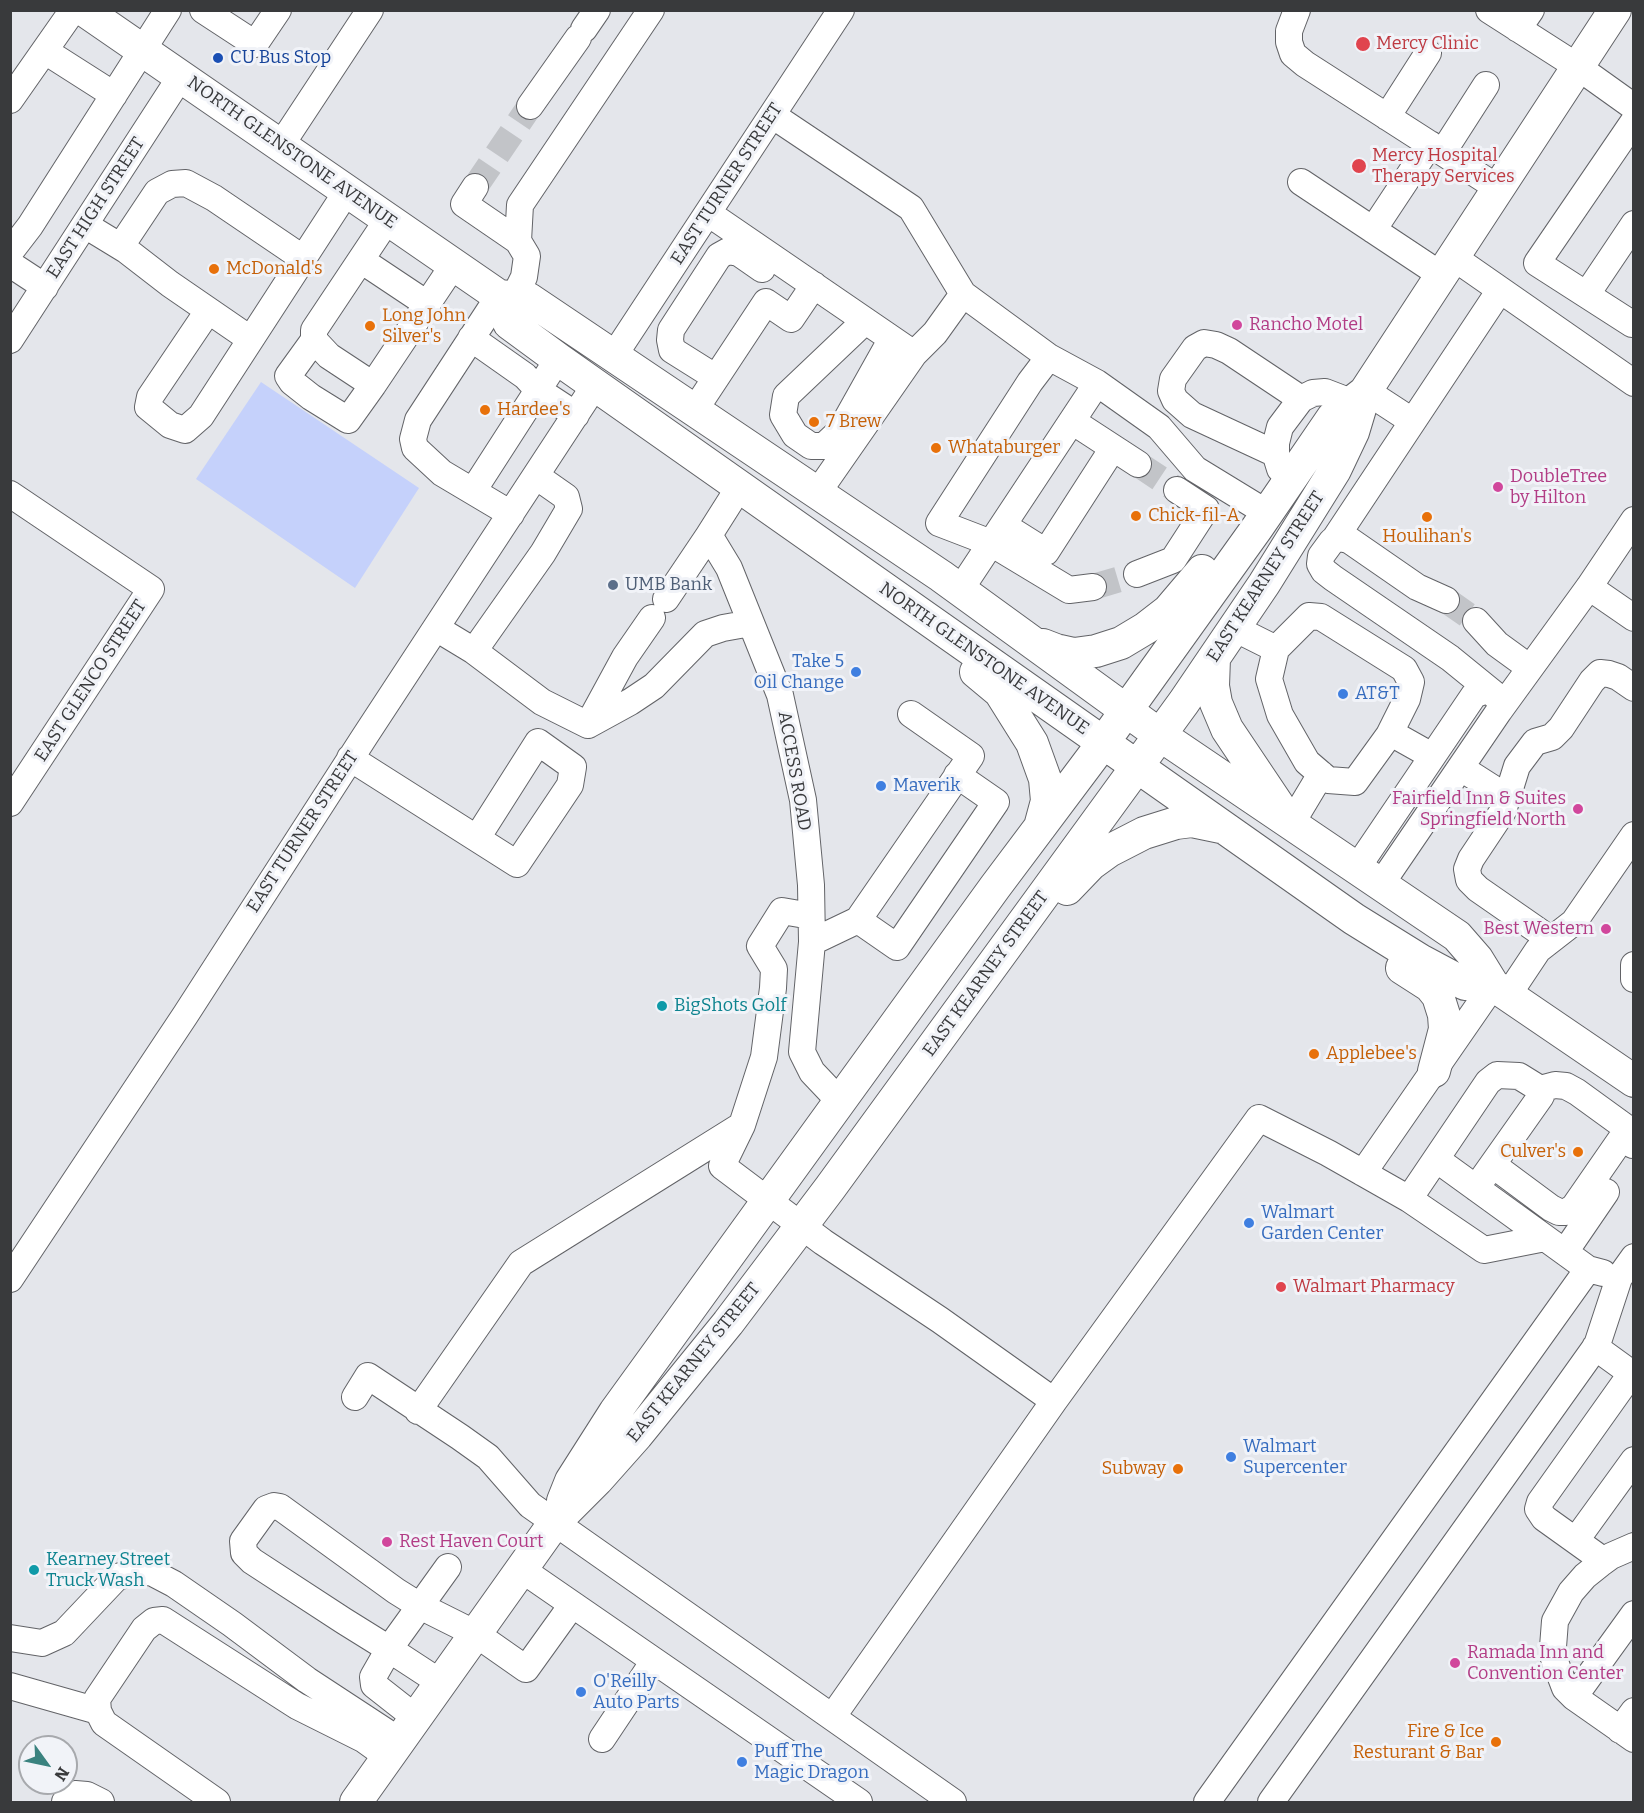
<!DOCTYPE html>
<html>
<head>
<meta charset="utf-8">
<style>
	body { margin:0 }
	#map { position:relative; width:1644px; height:1813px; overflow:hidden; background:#e4e6eb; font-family:Bitter,serif }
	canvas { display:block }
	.frame { position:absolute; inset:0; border:12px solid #393a3c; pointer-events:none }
	.north { position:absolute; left:18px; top:1735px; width:60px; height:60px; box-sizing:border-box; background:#f1f3f8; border:2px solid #a7a9ad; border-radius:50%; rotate:123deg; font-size:16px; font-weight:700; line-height:24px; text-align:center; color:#393a3c }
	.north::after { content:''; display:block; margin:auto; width:21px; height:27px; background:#3a827f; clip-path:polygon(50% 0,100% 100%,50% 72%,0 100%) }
</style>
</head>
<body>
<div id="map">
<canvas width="1644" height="1813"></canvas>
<div class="frame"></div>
<div class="north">N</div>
</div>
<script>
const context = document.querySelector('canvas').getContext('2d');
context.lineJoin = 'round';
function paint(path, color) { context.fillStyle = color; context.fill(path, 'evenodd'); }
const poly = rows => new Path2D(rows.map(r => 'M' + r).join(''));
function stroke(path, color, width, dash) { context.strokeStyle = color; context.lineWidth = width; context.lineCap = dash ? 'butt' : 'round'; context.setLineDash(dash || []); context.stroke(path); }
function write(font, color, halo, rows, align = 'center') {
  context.font = font + ' Bitter,serif'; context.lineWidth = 6; context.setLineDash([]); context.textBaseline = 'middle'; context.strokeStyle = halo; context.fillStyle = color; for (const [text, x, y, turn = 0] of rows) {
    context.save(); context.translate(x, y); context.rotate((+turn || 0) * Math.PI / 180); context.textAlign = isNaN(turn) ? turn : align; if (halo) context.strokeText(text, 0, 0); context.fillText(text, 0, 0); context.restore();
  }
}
const green = poly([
	[261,382,419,488,355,588,196,479]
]);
const minorTunnel = poly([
	[475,187,530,106],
	[1138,464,1177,490],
	[1093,587,1137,574],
	[1446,600,1476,621]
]);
const minor = poly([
	[203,10,255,44,278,10],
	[1297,10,1289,31,1289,42,1293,54,1305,64,1498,188],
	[1489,10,1578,67,1634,107],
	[584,29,597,10],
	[1518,29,1531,10],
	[45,51,114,95],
	[10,100,73,10],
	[530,106,578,38],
	[772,115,911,208,963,294,1049,357,1097,383,1159,427,1195,469,1267,513],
	[1387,117,1428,53],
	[1634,121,1537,263,1632,324,1634,322],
	[281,145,370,10],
	[1443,152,1486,85],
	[1301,182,1441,275],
	[475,187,464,204,518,241,527,256,524,277,514,297],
	[708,213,914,354,818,492],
	[388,219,314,330,314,340,329,356,373,385,454,264],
	[85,225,126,250,170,284,250,339],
	[1373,230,1430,144],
	[518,241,520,205,651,10],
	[121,246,157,192,172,184,186,183,214,198,304,259],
	[10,252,30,226,168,10],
	[1453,257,1634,383],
	[361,260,427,304],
	[10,264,45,287],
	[1587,294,1634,224],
	[499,296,418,420,413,439,415,448,442,473,511,514],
	[208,311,150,397,148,407,170,425,185,430,201,416,347,191],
	[865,321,786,396,783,415,795,435,811,446,824,446,840,431,891,340],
	[471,338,525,376,538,390,576,415],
	[10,340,181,76],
	[314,340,288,376,292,382,311,397,348,420,373,385],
	[914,354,935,333,963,294],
	[613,357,841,10],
	[1049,357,1030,382,939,523,991,543,1069,590,1093,587],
	[715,377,672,350,670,340,671,330,719,256,728,251,739,253,762,269],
	[1366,391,1412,421],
	[694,411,766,302,791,319,814,285],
	[1072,421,1138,464],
	[1276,454,1192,415,1175,400,1171,391,1173,379,1195,348,1204,343,1216,345,1229,351,1301,399],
	[1280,469,1276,456,1276,443,1280,427,1301,399,1313,393,1325,392,1351,402],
	[740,486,709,535,729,568,780,695,803,800,811,885,812,942,802,1052,812,1072,830,1091,842,1100],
	[473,491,558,359],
	[10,494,151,589,10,803],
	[1003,525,1046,552,1113,448],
	[1334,540,1500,290],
	[1137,574,1173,560,1206,509,1177,490],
	[1589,587,1634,618],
	[960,590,1097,383],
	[666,599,709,535],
	[1446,600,1417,587,1349,540,1340,538,1332,541,1321,556,1320,564,1324,571,1333,578,1450,658,1498,697],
	[1476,621,1497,644,1530,668],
	[436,628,474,651,543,553,569,509,566,497,536,476],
	[1234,628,1276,649,1269,679,1280,715,1307,762,1328,780,1355,782,1389,735,1407,699,1411,682,1404,669,1321,617,1309,616,1276,649],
	[474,651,542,702,588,725,630,702,654,686,705,634,723,628,751,623],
	[588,725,625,657,652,618],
	[1391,733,1432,756],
	[350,758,517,864,570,785,573,767,538,742,477,838],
	[1461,768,1508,798],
	[1291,824,1321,774],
	[1357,868,1474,695,1484,691,1490,691,1499,699],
	[1381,884,1499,711,1589,587,1634,520],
	[811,916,782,911,760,946,774,969,773,988,764,1057,742,1125,722,1166,823,1242,940,1320,1054,1401],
	[858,920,897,947,996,802,957,775],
	[1550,939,1478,889,1469,880,1467,869,1471,859,1503,811,1517,766,1535,742,1552,737,1561,728,1592,681,1600,673,1609,674,1618,677,1634,688],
	[812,942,858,920,971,756,911,714],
	[1634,965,1634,979],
	[1508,995,1538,950,1574,922,1634,835],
	[1540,1089,1555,1085,1566,1086,1577,1092,1628,1129,1633,1145],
	[1436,1159,1588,1269,1603,1273],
	[1493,1165,1551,1208,1559,1212,1566,1212,1574,1207,1628,1129],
	[1363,1173,1493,985],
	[1409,1199,1488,1082,1497,1075,1519,1076,1540,1089,1541,1096,1476,1188],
	[1565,1252,1606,1192],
	[10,1279,186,1014,365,736,595,385],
	[1595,1347,1624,1368,1632,1380],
	[355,1397,368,1376,460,1437,488,1457,530,1505,953,1802],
	[418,1411,521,1263,742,1125],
	[1576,1540,1634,1460],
	[1634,1546,1611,1556,1600,1564,1585,1576,1571,1592,1555,1621,1553,1647,1554,1659,1565,1688,1574,1697,1634,1739],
	[1604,1561,1544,1518,1538,1509,1540,1502,1626,1381,1634,1380],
	[521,1569,859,1802],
	[10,1638,42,1643,64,1633,117,1577,139,1571,153,1573,174,1584,232,1624,307,1680,400,1741],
	[441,1683,389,1649,420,1606,476,1634,526,1669,572,1605],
	[10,1686,98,1711],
	[1574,1697,1634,1614],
	[833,1716,1054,1401,1259,1118,1328,1153,1409,1199,1484,1250,1545,1238],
	[416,1718,374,1685,373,1677,389,1649,344,1621,252,1561,244,1553,243,1541,266,1509,274,1506,280,1507,396,1591,420,1606,448,1567],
	[1620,1730,1634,1711],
	[602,1739,654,1661],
	[65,1802,75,1794,87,1795,101,1802],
	[217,1802,104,1723,98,1711,97,1699,144,1629,154,1621,163,1620,297,1706,363,1739,388,1757],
	[1207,1802,1588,1269],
	[1271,1802,1597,1345,1619,1278,1634,1257]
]);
const major = poly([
	[84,10,499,296,529,299,941,576,1160,735,1457,936,1477,959,1493,985,1634,1081],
	[499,296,509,323,558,359,1354,919,1420,960,1465,984,1493,985],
	[1043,645,1056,650,1074,654,1096,651,1121,643,1146,628,1168,611,1202,571],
	[1214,658,1213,686,1216,703,1227,729,1280,808],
	[976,672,1000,692,1032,743,1045,779,1047,801,1040,827],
	[1067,889,1091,864,1109,851,1144,833,1176,823,1192,821,1221,827],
	[1402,968,1430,986,1438,996,1444,1015,1445,1029,1434,1071],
	[563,1501,571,1481,615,1412,995,887,1103,743,1257,528,1333,417,1365,392],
	[356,1802,555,1522,597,1480,637,1435,728,1323,830,1188,1184,702,1264,584,1335,470,1353,432,1365,392,1615,10]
]);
const markers = [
	[1363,44,8,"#e0444e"],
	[218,58,6,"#1a4fb4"],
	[1359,166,8,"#e0444e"],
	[214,269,6,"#e8710a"],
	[1237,325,6,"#d1479c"],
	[370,326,6,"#e8710a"],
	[485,410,6,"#e8710a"],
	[814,422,6,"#e8710a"],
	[936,448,6,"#e8710a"],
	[1498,487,6,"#d1479c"],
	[1136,516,6,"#e8710a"],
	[1427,517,6,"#e8710a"],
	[613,585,6,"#5c6f8a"],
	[856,672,6,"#3f7fe0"],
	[1343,694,6,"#3f7fe0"],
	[881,786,6,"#3f7fe0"],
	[1578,809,6,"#d1479c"],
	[1606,929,6,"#d1479c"],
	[662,1006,6,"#0f9aa8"],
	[1314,1054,6,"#e8710a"],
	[1578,1152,6,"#e8710a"],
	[1249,1223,6,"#3f7fe0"],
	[1281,1287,6,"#e0444e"],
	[1231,1457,6,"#3f7fe0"],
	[1178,1469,6,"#e8710a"],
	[387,1542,6,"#d1479c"],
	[34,1570,6,"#0f9aa8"],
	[1455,1663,6,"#d1479c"],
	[581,1692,6,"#3f7fe0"],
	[1496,1742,6,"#e8710a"],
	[742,1762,6,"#3f7fe0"]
];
const healthNames = [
	["Mercy Clinic",1376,44],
	["Mercy Hospital",1372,156],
	["Therapy Services",1372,177],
	["Walmart Pharmacy",1293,1287]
];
const transitNames = [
	["CU Bus Stop",230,58]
];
const streetNames = [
	["NORTH GLENSTONE AVENUE",292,153,35],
	["EAST TURNER STREET",727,184,-57],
	["EAST HIGH STREET",96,208,-57],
	["EAST KEARNEY STREET",1266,577,-57],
	["NORTH GLENSTONE AVENUE",984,659,35],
	["EAST GLENCO STREET",91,681,-57],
	["ACCESS ROAD",794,771,80],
	["EAST TURNER STREET",303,832,-57],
	["EAST KEARNEY STREET",986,974,-54],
	["EAST KEARNEY STREET",694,1363,-51]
];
const foodNames = [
	["McDonald's",226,269],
	["Long John",382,316],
	["Silver's",382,337],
	["Hardee's",497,410],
	["7 Brew",826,422],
	["Whataburger",948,448],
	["Chick-fil-A",1148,516],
	["Houlihan's",1427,537,"center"],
	["Applebee's",1326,1054],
	["Culver's",1566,1152,"right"],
	["Subway",1166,1469,"right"],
	["Fire & Ice",1484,1732,"right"],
	["Resturant & Bar",1484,1753,"right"]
];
const hotelNames = [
	["Rancho Motel",1249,325],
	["DoubleTree",1510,477],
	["by Hilton",1510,498],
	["Fairfield Inn & Suites",1566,799,"right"],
	["Springfield North",1566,820,"right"],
	["Best Western",1594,929,"right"],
	["Rest Haven Court",399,1542],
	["Ramada Inn and",1467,1653],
	["Convention Center",1467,1674]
];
const serviceNames = [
	["UMB Bank",625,585]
];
const shopNames = [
	["Take 5",844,662,"right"],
	["Oil Change",844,683,"right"],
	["AT&T",1355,694],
	["Maverik",893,786],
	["Walmart",1261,1213],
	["Garden Center",1261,1234],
	["Walmart",1243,1447],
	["Supercenter",1243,1468],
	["O'Reilly",593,1682],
	["Auto Parts",593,1703],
	["Puff The",754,1752],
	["Magic Dragon",754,1773]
];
const cultureNames = [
	["BigShots Golf",674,1006],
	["Kearney Street",46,1560],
	["Truck Wash",46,1581]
];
paint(green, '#c5d1fb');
stroke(minorTunnel, '#c2c4c8', 26, [26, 13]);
stroke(minor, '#626367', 28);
stroke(major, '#626367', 34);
stroke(minor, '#fff', 26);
stroke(major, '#fff', 32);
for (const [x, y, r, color] of markers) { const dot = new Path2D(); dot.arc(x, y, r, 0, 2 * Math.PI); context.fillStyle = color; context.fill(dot); stroke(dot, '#f1f3f8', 2); }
write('18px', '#be3a42', '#f1f3f8', healthNames, 'left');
write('18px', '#164399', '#f1f3f8', transitNames, 'left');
write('18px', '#393a3c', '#f1f3f8', streetNames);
write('18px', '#c56008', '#f1f3f8', foodNames, 'left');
write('18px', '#b23c85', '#f1f3f8', hotelNames, 'left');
write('18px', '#4e5e75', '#f1f3f8', serviceNames, 'left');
write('18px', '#366cbe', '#f1f3f8', shopNames, 'left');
write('18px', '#0d838f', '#f1f3f8', cultureNames, 'left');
</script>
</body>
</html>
